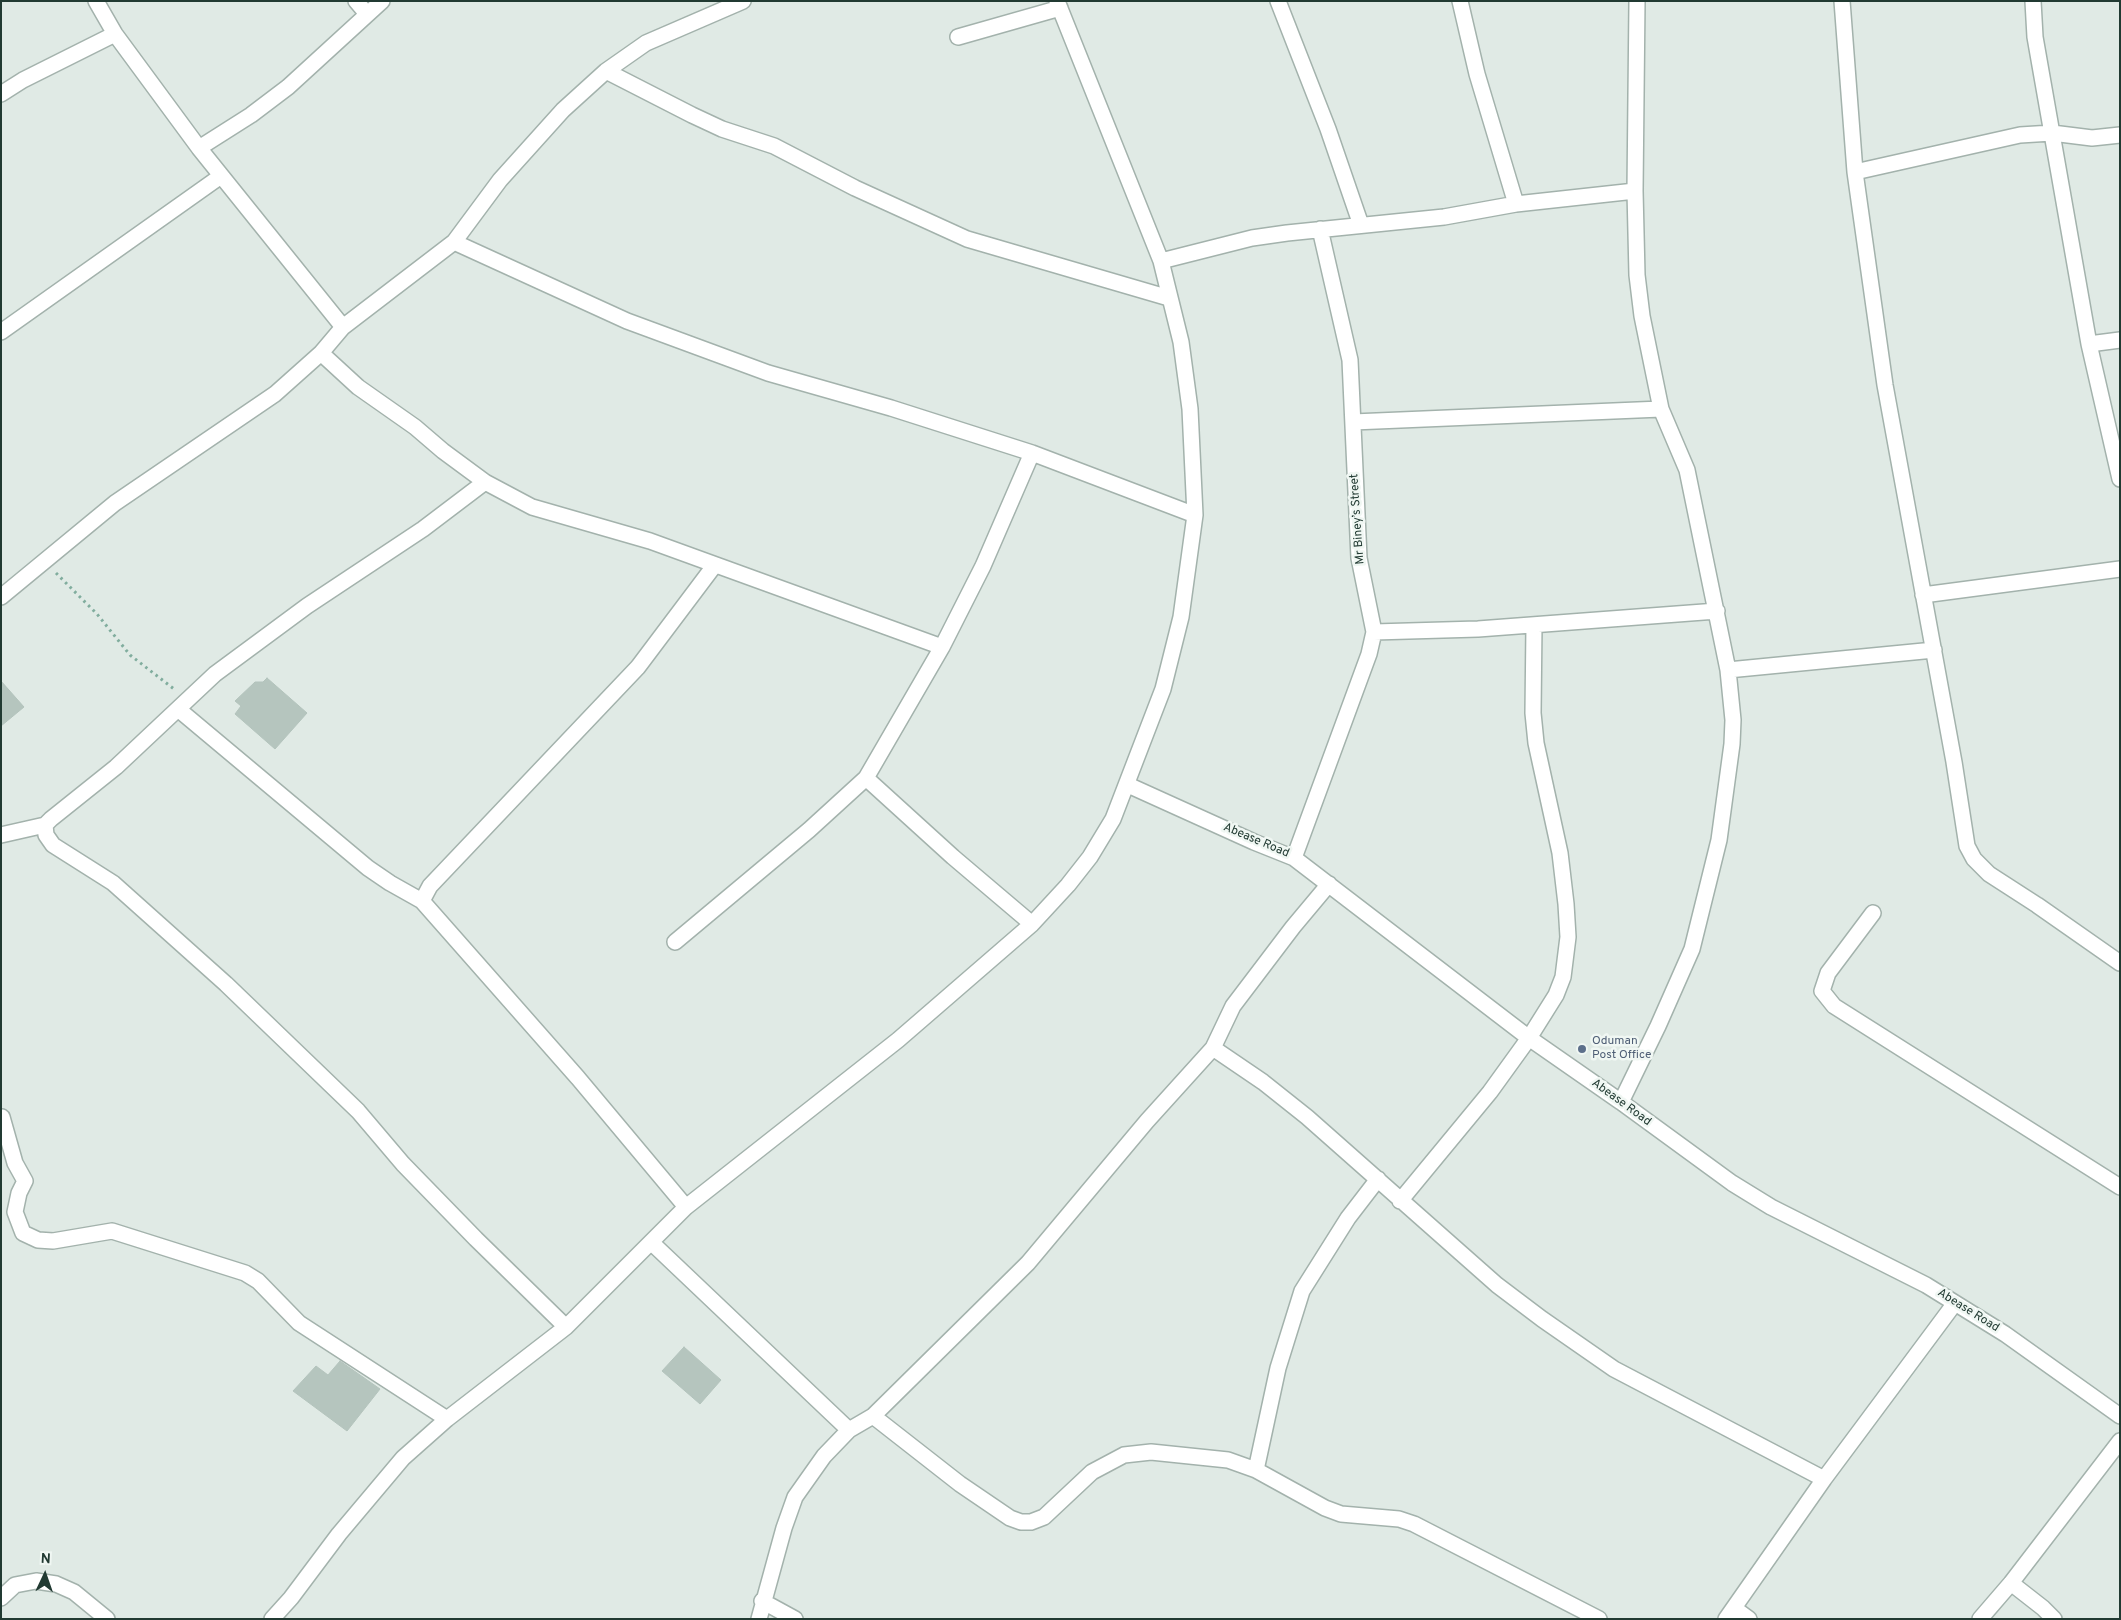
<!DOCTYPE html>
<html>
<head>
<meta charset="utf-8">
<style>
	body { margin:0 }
	#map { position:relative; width:2121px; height:1620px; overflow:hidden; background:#e0eae5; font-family:Overpass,sans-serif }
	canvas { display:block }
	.frame { position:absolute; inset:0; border:2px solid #213a32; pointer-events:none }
	.north { position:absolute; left:20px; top:1550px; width:50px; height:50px; -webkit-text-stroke:4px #f0f7f3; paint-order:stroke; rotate:3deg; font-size:14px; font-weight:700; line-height:20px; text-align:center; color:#213a32 }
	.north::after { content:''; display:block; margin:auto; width:18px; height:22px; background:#213a32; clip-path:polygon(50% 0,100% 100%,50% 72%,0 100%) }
</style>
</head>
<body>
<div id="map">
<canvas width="2121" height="1620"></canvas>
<div class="frame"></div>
<div class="north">N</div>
</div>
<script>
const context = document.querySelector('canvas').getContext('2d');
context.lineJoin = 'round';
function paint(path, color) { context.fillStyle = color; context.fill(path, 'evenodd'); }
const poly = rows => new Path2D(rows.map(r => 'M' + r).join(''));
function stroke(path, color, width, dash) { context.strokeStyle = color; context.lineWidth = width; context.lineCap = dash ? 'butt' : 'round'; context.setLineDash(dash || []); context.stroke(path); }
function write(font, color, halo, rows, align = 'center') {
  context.font = font + ' Overpass,sans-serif'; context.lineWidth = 5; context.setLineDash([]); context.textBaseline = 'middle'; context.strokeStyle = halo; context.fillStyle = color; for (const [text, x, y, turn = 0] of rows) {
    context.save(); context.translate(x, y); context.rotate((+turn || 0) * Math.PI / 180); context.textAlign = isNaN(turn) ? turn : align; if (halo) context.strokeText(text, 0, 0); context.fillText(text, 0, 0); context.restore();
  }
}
const building = poly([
	[267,678,307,713,275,749,235,714,241,706,235,701,255,682,263,682,267,678],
	[1,681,24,707,1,726,1,681],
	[684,1347,721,1380,700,1404,662,1371,684,1347],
	[340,1361,380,1389,347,1431,293,1391,316,1366,328,1375,340,1361]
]);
const path = poly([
	[56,573,97,614,130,655,174,689]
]);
const minor = poly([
	[96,1,115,34,199,148,343,327],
	[356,1,367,14],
	[1278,1,1328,129,1361,225],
	[1460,1,1477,74,1516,204],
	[1842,1,1855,172,1885,385,1954,762,1967,846,1974,859,1989,874,2037,905,2120,963],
	[2033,1,2035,37,2089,344,2120,479],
	[958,37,1060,8],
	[606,71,692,115,722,129,774,146,855,188,967,239,1169,298],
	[1,94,23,80,115,34],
	[199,148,251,115,288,87,382,1],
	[1855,172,2020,135,2052,133,2092,138,2120,135],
	[454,242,627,321,768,373,891,408,1032,453,1195,515],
	[1161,261,1252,238,1287,233,1444,217,1516,204,1635,191],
	[1,332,221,176],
	[2089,344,2120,340],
	[321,353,358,387,415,427,443,451,485,482,532,507,650,541,942,647],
	[1353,422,1661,409],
	[485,482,423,529,307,606,215,674,116,767,51,819,45,825,46,835,53,845,113,883,226,984,358,1111,403,1164,476,1239,566,1327],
	[1923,595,2120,569],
	[1,597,115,503,275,394,321,353,343,327,454,242,500,180,563,110,606,71,646,43,743,1],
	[1374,632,1478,629,1717,611],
	[1728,670,1934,650],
	[178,709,368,868,390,883,422,901,430,886,638,667,714,566],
	[866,778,953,857,1032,924],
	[1128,785,1254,842,1294,858,1529,1038,1621,1102,1732,1183,1771,1207,1926,1285,2005,1334,2120,1416],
	[1,835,45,825],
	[1294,858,1369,654,1374,632,1359,558,1350,360,1320,229],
	[422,901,578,1078,686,1207],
	[1873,913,1828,973,1822,991,1834,1006,2120,1187],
	[675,942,809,830,866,778,942,647,983,566,1032,453],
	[1213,1048,1263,1082,1307,1117,1497,1285,1542,1319,1614,1369,1824,1479],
	[1621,1102,1658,1026,1692,949,1719,840,1732,744,1733,720,1728,670,1687,470,1661,409,1642,316,1637,275,1635,191,1637,1],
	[2,1117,15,1163,25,1181,19,1193,15,1212,23,1233,38,1240,53,1241,112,1231,245,1273,258,1281,299,1323,447,1419],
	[1400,1201,1490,1092,1529,1038,1556,995,1563,977,1568,937,1566,904,1560,853,1536,743,1533,713,1534,625],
	[652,1243,849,1430],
	[873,1416,960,1484,1010,1518,1021,1522,1031,1522,1044,1517,1092,1472,1124,1455,1151,1452,1228,1460,1256,1470,1325,1508,1341,1514,1399,1519,1414,1524,1599,1619],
	[1256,1470,1278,1368,1302,1291,1348,1218,1378,1179],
	[2011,1583,2043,1608,2054,1619],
	[1,1598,15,1585,36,1581,56,1584,74,1592,107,1619],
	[762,1601,795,1619],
	[1734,1608,1749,1619],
	[272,1619,291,1598,339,1534,403,1458,447,1419,566,1327,686,1207,898,1040,1032,924,1068,885,1090,857,1113,819,1163,689,1181,617,1195,515,1190,409,1181,342,1161,261,1057,1],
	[759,1619,784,1528,795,1497,824,1456,849,1430,873,1416,1028,1263,1147,1121,1213,1048,1233,1006,1293,927,1329,884],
	[1726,1619,1824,1479,1955,1303],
	[1980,1619,2011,1583,2120,1441]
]);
const markers = [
	[1582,1049,5,"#5c6f8a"]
];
const streetNames = [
	["Mr Biney’s Street",1358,519,-94],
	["Abease Road",1256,841,23],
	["Abease Road",1621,1103,36],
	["Abease Road",1968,1311,32]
];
const serviceNames = [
	["Oduman",1592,1042],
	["Post Office",1592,1056]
];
paint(building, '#b5c5be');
stroke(building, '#b3c3bc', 1);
stroke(minor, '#a3b2ac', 18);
stroke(path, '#81ad9e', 3, [2.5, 4]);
stroke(minor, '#fff', 15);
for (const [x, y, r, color] of markers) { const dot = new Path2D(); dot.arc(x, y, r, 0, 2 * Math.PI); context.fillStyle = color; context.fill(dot); stroke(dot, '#f0f7f3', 2); }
write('12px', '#213a32', '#f0f7f3', streetNames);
write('12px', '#4e5e75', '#f0f7f3', serviceNames, 'left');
</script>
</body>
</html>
